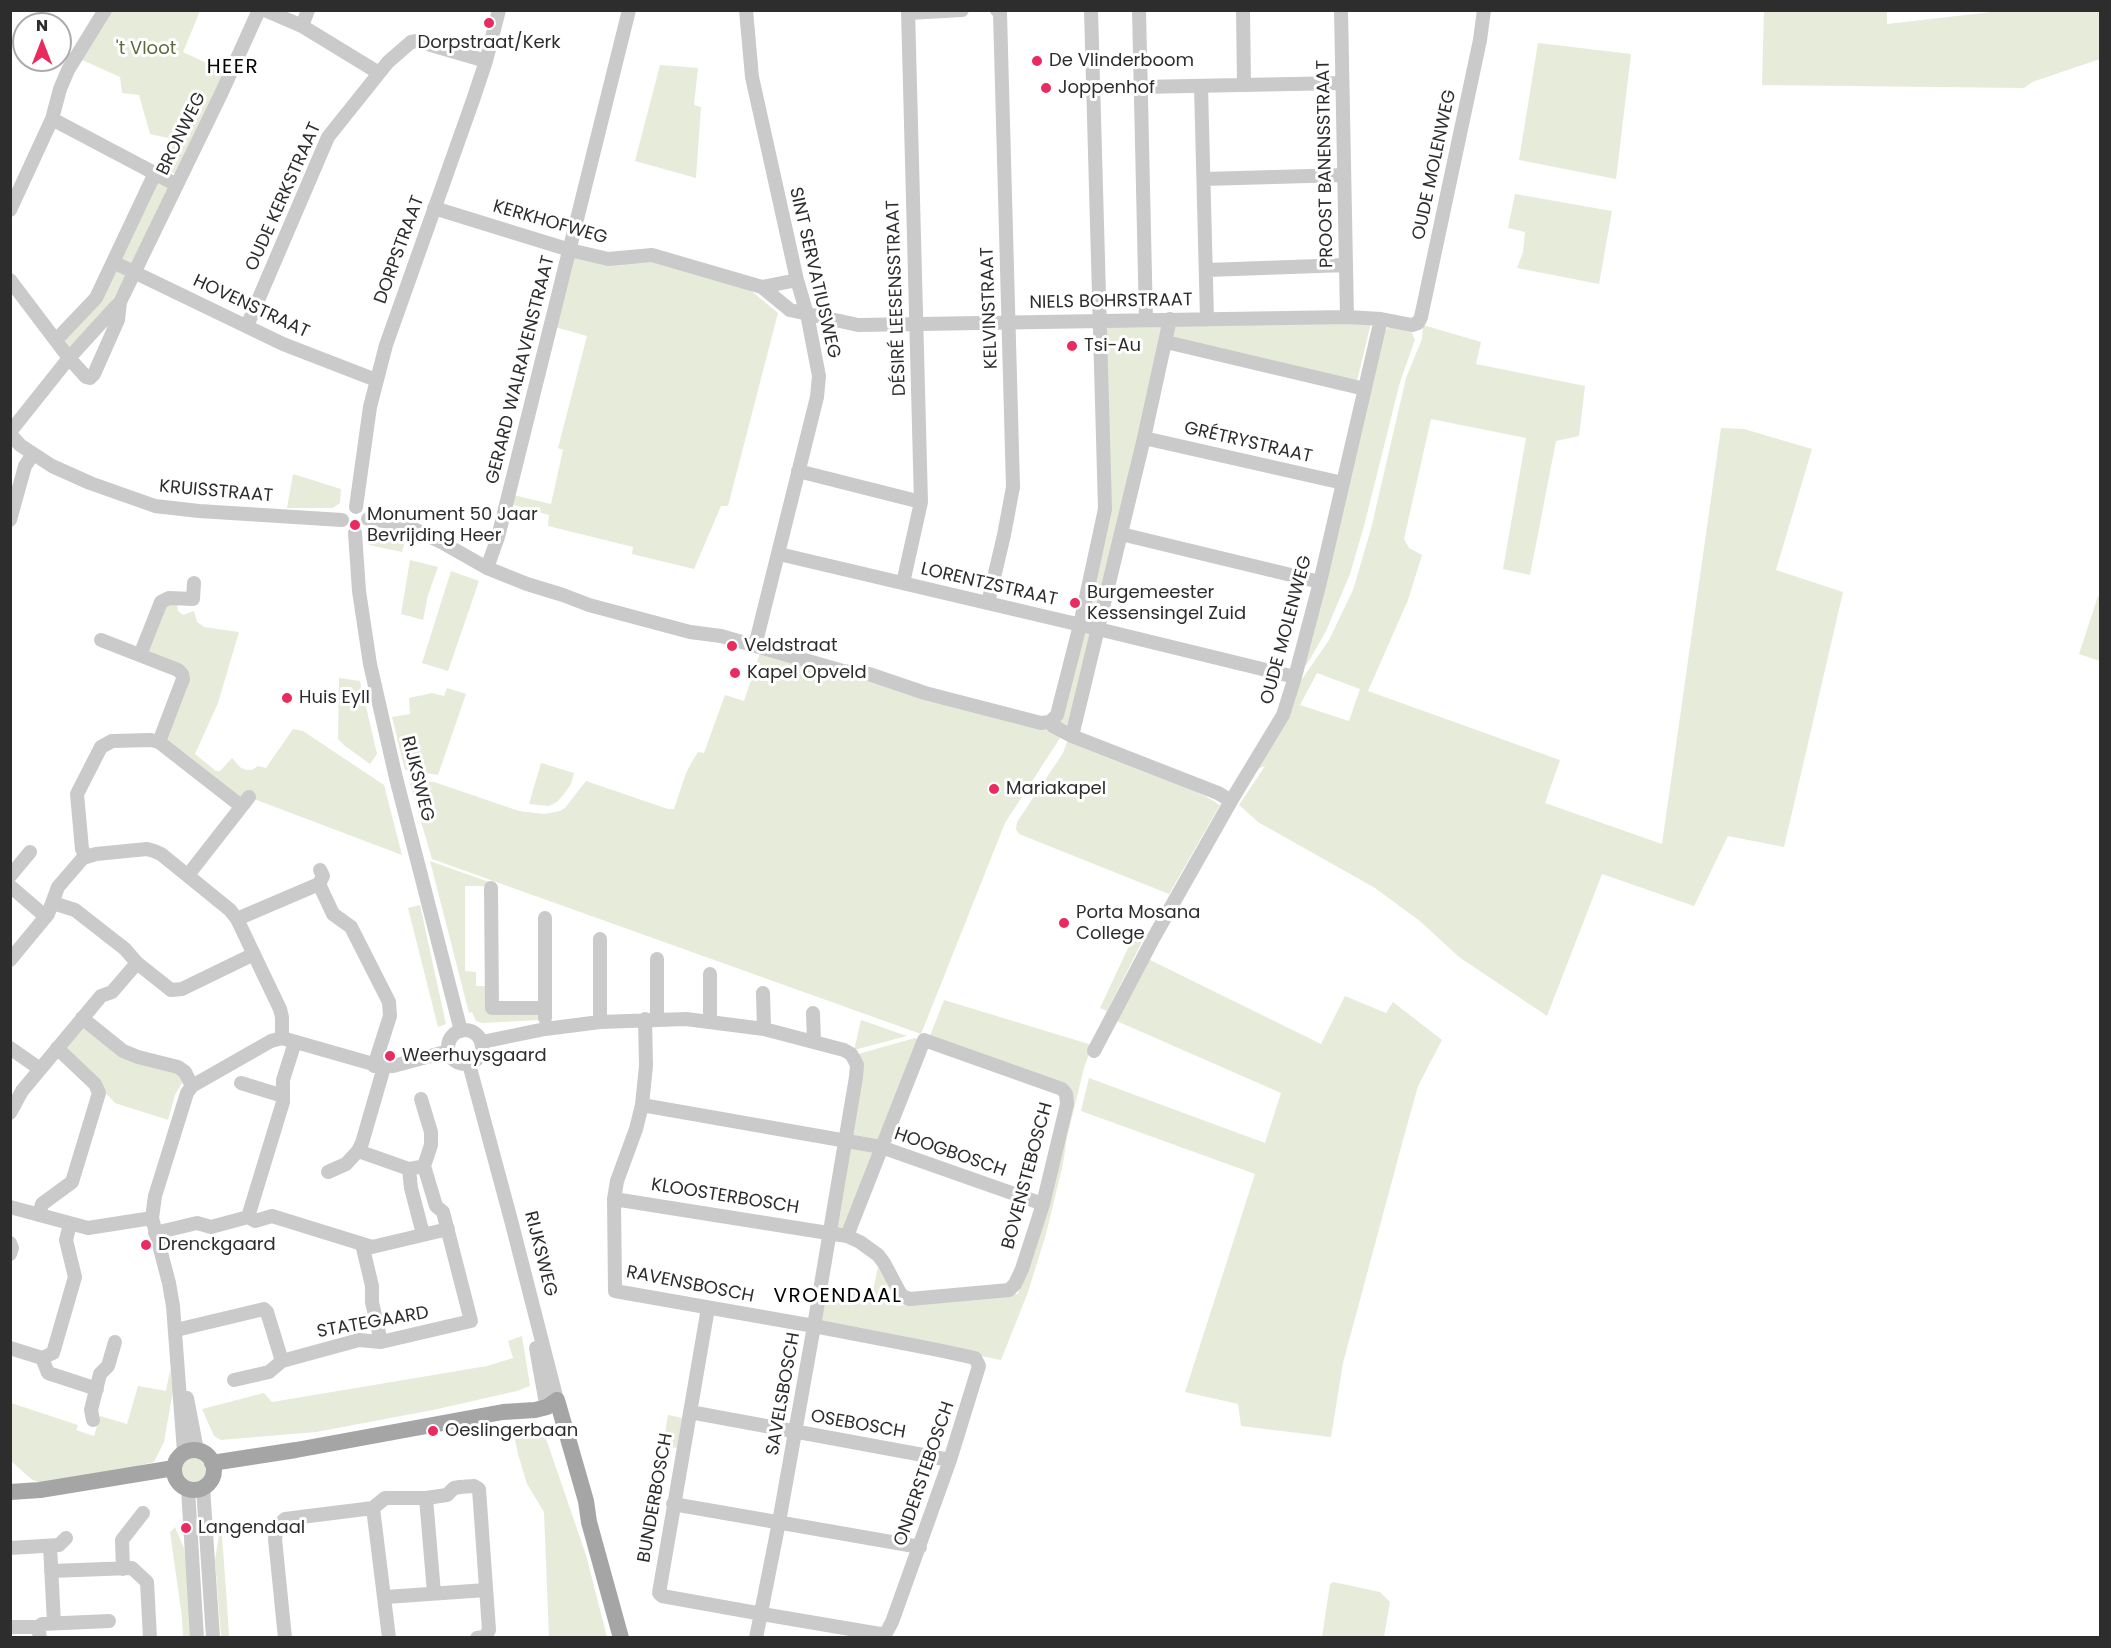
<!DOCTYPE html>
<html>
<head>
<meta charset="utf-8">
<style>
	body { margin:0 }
	#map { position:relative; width:2111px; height:1648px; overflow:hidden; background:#fff; font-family:Poppins,sans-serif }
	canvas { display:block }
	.frame { position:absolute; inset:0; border:12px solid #2d2d2d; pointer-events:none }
	.north { position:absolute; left:12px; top:12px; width:60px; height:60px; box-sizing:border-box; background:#fff; border:2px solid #ababab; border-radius:50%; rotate:0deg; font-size:16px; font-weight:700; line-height:24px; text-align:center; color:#2d2d2d }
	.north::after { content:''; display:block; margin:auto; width:21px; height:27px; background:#e92b60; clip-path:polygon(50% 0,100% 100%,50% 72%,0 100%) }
</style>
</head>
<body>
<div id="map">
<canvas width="2111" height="1648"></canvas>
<div class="frame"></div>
<div class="north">N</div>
</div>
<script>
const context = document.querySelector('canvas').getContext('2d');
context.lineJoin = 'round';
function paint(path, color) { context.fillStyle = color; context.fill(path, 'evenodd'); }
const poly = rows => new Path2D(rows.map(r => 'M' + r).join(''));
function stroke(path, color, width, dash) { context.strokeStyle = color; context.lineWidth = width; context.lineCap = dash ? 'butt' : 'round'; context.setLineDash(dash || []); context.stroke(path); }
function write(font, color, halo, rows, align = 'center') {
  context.font = font + ' Poppins,sans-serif'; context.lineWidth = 6; context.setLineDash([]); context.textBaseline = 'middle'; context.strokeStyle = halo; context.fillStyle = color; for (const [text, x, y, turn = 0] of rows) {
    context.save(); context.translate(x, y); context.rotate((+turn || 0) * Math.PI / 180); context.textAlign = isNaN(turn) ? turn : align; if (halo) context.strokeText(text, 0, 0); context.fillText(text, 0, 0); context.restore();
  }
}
const green = poly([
	[112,11,200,11,183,52,224,71,212,100,176,175,172,172,168,138,150,134,139,95,122,93,120,77,82,60],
	[1764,11,1887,11,1887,24,2000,11,2100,11,2100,59,2032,82,2024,88,1762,85],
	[1538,43,1631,54,1616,179,1519,160],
	[660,65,698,68,694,105,701,107,696,178,635,161],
	[159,178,169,189,132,266,108,307,70,348,63,338,75,328],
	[1515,194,1612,211,1599,284,1517,268,1523,252,1525,232,1508,228],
	[575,254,655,261,749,289,778,313,728,506,721,506,694,569,632,554,633,547,548,526,549,515,510,504,513,495,551,504,563,450,558,448,587,336,555,327],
	[1166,323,1096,624,1084,622,1104,533,1103,324],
	[1173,323,1371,323,1357,381,1171,340],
	[1423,325,1481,342,1476,364,1585,386,1579,436,1556,441,1530,575,1503,569,1526,438,1431,419,1404,539,1409,548,1422,555,1408,600,1368,691,1560,760,1545,803,1662,844,1721,428,1744,429,1812,449,1776,570,1843,592,1784,847,1728,836,1694,906,1602,874,1547,1016,1459,957,1421,922,1375,888,1258,822,1239,805,1265,766,1255,770,1296,688,1329,640,1353,590,1371,529,1406,378,1422,339],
	[1317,673,1360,689,1349,721,1300,705],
	[1392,326,1411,331,1415,340,1400,382,1364,526,1350,574,1326,631,1309,661,1298,675,1382,331],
	[293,474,341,489,340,503,333,508,287,508],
	[376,531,400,533,406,538,402,552,369,545,369,537],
	[410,560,438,567,428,595,423,620,401,614],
	[451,571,479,581,448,671,422,663],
	[2098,596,2100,597,2100,661,2079,654],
	[163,604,177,604,178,611,183,615,194,611,197,622,204,627,239,632,218,703,195,754,216,771,220,771,232,758,241,768,247,770,252,770,258,766,266,768,293,729,303,731,384,785,402,855,246,796,241,800,166,743,186,691,189,674,187,669,148,653],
	[1083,629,1094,631,1071,726,1059,722],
	[760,653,1001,715,1062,735,1005,823,921,1034,432,859,410,784,417,780,434,782,519,811,544,814,560,811,565,808,586,781,668,809,674,809,686,773,693,760,698,752,704,753,725,695,744,701],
	[339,678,360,681,377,754,370,764,345,746,338,739],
	[447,688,466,694,438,775,405,770,392,717,410,714,409,698,432,693,444,696],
	[1068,739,1145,769,1205,796,1220,805,1169,894,1019,834,1016,829,1017,822,1063,753],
	[541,763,574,773,571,784,564,794,557,802,549,806,529,804],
	[430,861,489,882,489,886,465,886,465,971,476,972,476,986,488,986,488,1012,526,1012,526,1015,534,1015,534,1012,539,1014,539,1020,482,1023,476,1021,472,1012,469,1013],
	[420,905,446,1024,438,1027,408,908],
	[1136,931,1146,934,1107,1011,1100,1008],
	[1144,957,1321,1044,1345,996,1386,1013,1393,1002,1442,1040,1418,1086,1403,1140,1343,1363,1331,1437,1241,1426,1238,1404,1185,1392,1255,1174,1081,1111,1089,1078,1265,1143,1281,1093,1112,1019],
	[944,1000,1092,1045,1084,1068,1067,1137,1063,1164,1046,1234,1028,1292,1001,1360,817,1323,824,1287,872,1295,878,1267,887,1283,895,1306,1018,1294,1050,1191,1070,1098,930,1036],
	[861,1020,907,1036,854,1050],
	[82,1024,180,1073,183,1081,175,1095,168,1120,115,1103,62,1047],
	[915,1038,919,1040,877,1142,851,1136,858,1054],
	[849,1148,874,1153,843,1231,834,1228],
	[522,1336,530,1386,517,1391,433,1410,316,1432,221,1440,214,1436,202,1409,264,1393,272,1402,487,1366,513,1358,508,1341],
	[170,1370,173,1391,164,1442,154,1462,141,1465,134,1471,42,1484,31,1479,11,1461,11,1403,78,1425,76,1430,94,1436,100,1416,127,1424,138,1386,166,1391],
	[668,1415,682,1418,677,1448,663,1446],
	[512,1426,544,1433,586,1555,607,1637,549,1637,544,1512,527,1484,518,1454],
	'179 1469a15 15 0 1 1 30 0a15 15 0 1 1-30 0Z',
	[221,1523,227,1604,229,1637,221,1637,215,1560],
	[175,1527,184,1548,189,1586,191,1637,183,1637,182,1617,170,1532],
	[1333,1582,1380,1592,1390,1602,1384,1637,1322,1637,1330,1584]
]);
const minor = poly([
	[265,10,302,26,379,73],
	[746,10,752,77,797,280,807,314,819,376,817,397,755,646],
	[1139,10,1146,320],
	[1243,10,1244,85],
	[1341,10,1347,317],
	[908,13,962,10],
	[302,26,308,10],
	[1201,86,1207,319],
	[1141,87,1342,83],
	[52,119,177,185],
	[1204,179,1344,175],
	[434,208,570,250,608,259,652,255,762,287,790,310,858,325,1347,317,1381,319,1412,325,1418,323,1421,317,1480,40,1484,10],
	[10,210,52,119,60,89,68,70,105,10],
	[113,262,283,344,376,380],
	[1207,270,1346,265],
	[10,280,69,358,86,377,90,378,94,374,118,320,120,302],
	[762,287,797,280],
	[247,326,328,137,388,62,411,42,417,41,486,61],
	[56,340,96,298,155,173],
	[1166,342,1365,389],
	[10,432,69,358,120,302,221,94,259,10],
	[10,434,20,445,52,466,90,483,155,506,199,511,342,520],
	[1144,438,1343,483],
	[798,471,921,502],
	[356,507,370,407,386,345,473,100,486,61,499,10],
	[368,519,392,522,412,528,443,543,487,568,527,584,563,595,589,605,690,632,721,636,843,671,869,674,925,693,1041,723,1050,722,1053,726,1072,736,1218,793,1231,801],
	[10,520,25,466,33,454],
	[355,533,359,591,370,664,396,778,461,1031],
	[1121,534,1320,582],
	[779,554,1098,629,1295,677],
	[487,568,498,537,629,10],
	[903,583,921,502,908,10],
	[988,603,1004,535,1013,487,1000,13,997,10],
	[140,655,161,602,169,598,193,599,194,583],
	[1050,722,1057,715,1080,625,1105,509,1091,10],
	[1072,736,1144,438,1170,319],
	[159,742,241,806],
	[86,856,82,849,77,794,101,747,112,741,151,740,159,742,183,679,182,674,178,670,101,640],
	[188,875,249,797],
	[10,876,30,852],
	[319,884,323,876,320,870],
	[10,886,46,917],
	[491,888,492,1008,545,1008],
	[53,903,75,910,125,949,137,963,171,990,182,989,254,954],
	[545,918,545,1018],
	[237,919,319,884,333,914,351,927,389,1002,390,1016,374,1066],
	[600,939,600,1022],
	[657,959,657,1019],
	[10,960,48,914,58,887,83,858,96,854,147,849,154,851,161,854,230,910,237,919,280,1009,282,1017,282,1038],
	[710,974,710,1021],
	[763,993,764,1029],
	[813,1013,814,1042],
	[82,1018,123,1051,138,1057,178,1067,185,1072,192,1086],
	[645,1019,646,1066,642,1105,636,1129,617,1181,614,1199,615,1291,814,1326,938,1350,975,1358,979,1366,950,1460,892,1622,886,1633,880,1634,768,1615,662,1596,659,1593,708,1308],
	'448 1047a17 17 0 1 1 34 0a17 17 0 1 1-34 0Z',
	[482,1042,545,1029,600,1022,686,1019,764,1029,844,1050,851,1054,854,1059,857,1065,856,1077,814,1326,779,1522,756,1638],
	[10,1048,40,1069],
	[1094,1051,1154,937,1231,801,1283,715,1295,677,1320,582,1381,319],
	[469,1064,512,1224,557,1400],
	[241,1083,283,1096],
	[642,1105,881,1147,1043,1204],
	[10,1113,22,1091,101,996,112,992,137,963],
	[358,1151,409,1169,424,1166],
	[409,1169,411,1188,423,1234],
	[328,1172,346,1164,358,1151,362,1143,384,1067],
	[614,1199,847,1236,860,1242,878,1255,884,1263,900,1293,904,1297,910,1299,1009,1290,1015,1284,1022,1269,1043,1204,1067,1104,1066,1094,1062,1089,924,1040,847,1236],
	[10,1207,88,1228,152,1218],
	[39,1215,42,1204,72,1182,99,1093,95,1084,57,1048],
	[248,1217,283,1102,283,1080,295,1042],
	[155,1233,197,1223,211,1227,248,1217,255,1221,272,1216,372,1247,448,1229],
	[10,1243,12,1248,10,1254],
	[362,1244,372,1286,372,1302,381,1342],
	[176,1330,264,1309,267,1312,282,1361],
	[10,1348,42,1358,48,1373,97,1389],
	[536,1348,545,1398],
	[42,1358,53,1353,75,1277,66,1240,70,1224],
	[234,1380,269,1372,282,1361,359,1340,381,1342,471,1321,443,1212,436,1206,424,1166,431,1145,431,1132,421,1099],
	[187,1398,197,1450],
	[690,1412,950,1460],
	[93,1420,91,1410,100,1374,108,1366,115,1342],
	[184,1452,173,1306,169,1283,152,1218,155,1196,187,1093,192,1086,271,1041,282,1038,380,1066,393,1066,449,1051],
	[203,1487,213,1638],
	[188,1489,197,1638],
	[426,1498,434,1593],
	[673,1504,920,1547],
	[373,1508,385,1498,426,1498,447,1495,454,1488,460,1487,474,1486,479,1489,489,1630,485,1637,477,1638],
	[373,1508,389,1638],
	[50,1546,54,1623],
	[10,1548,59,1545,66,1538],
	[123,1569,122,1540,143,1513],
	[51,1571,132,1568,147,1582,150,1638],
	[386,1597,486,1590],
	[10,1627,38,1627,40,1638],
	[38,1627,42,1624,109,1621],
	[285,1638,275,1539,277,1527,285,1519,373,1508]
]);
const major = poly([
	[557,1400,586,1501,589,1522,621,1638],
	'174 1470a20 20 0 1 1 40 0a20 20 0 1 1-40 0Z',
	[212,1463,296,1450,503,1412,535,1410,547,1407,557,1400],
	[10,1492,40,1490,174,1468]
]);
const markers = [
	[489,23,6,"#e92b60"],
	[1037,61,6,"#e92b60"],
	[1046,88,6,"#e92b60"],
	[1072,346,6,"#e92b60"],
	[355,525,6,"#e92b60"],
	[1075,603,6,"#e92b60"],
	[732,646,6,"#e92b60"],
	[735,673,6,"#e92b60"],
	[287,698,6,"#e92b60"],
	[994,789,6,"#e92b60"],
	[1064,923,6,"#e92b60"],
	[390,1056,6,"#e92b60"],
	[146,1245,6,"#e92b60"],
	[433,1431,6,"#e92b60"],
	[186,1528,6,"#e92b60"]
];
const poiNames = [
	["Dorpstraat/Kerk",489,43,"center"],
	["De Vlinderboom",1049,61],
	["Joppenhof",1058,88],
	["Tsi-Au",1084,346],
	["Monument 50 Jaar",367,515],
	["Bevrijding Heer",367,536],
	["Burgemeester",1087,593],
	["Kessensingel Zuid",1087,614],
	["Veldstraat",744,646],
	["Kapel Opveld",747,673],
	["Huis Eyll",299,698],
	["Mariakapel",1006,789],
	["Porta Mosana",1076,913],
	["College",1076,934],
	["Weerhuysgaard",402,1056],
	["Drenckgaard",158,1245],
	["Oeslingerbaan",445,1431],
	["Langendaal",198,1528]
];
const parkNames = [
	["'t Vloot",146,49]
];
const streetNames = [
	["BRONWEG",182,134,-64],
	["PROOST BANENSSTRAAT",1326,164,-91],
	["OUDE MOLENWEG",1435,165,-78],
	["OUDE KERKSTRAAT",284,197,-66],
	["KERKHOFWEG",550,223,16],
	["DORPSTRAAT",400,250,-70],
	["SINT SERVATIUSWEG",814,273,77],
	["DÉSIRÉ LEESENSSTRAAT",897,298,-92],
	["NIELS BOHRSTRAAT",1111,302,-1],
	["HOVENSTRAAT",251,307,25],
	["KELVINSTRAAT",990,308,-92],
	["GERARD WALRAVENSTRAAT",521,370,-76],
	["GRÉTRYSTRAAT",1248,443,13],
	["KRUISSTRAAT",216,492,5],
	["LORENTZSTRAAT",989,585,13],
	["OUDE MOLENWEG",1287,630,-75],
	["RIJKSWEG",417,779,76],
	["HOOGBOSCH",950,1153,19],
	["BOVENSTEBOSCH",1028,1176,-75],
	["KLOOSTERBOSCH",725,1197,9],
	["RIJKSWEG",540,1254,76],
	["RAVENSBOSCH",690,1285,11],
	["STATEGAARD",373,1323,-10],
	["SAVELSBOSCH",784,1394,-80],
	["OSEBOSCH",858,1425,10],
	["ONDERSTEBOSCH",925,1474,-71],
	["BUNDERBOSCH",656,1498,-80]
];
const neighbourhoodNames = [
	["HEER",233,68],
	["VROENDAAL",838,1297]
];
paint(green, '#e7ebda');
stroke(minor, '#cacaca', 14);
stroke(major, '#a5a5a5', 16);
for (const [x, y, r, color] of markers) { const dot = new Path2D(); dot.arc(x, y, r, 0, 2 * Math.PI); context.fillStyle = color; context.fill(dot); stroke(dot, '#fff', 2); }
write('18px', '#2d2d2d', '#fff', poiNames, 'left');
write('18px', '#5a6a3a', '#fff', parkNames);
write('18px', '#2d2d2d', '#fff', streetNames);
context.letterSpacing = '1.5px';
write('20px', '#000', '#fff', neighbourhoodNames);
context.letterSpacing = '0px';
</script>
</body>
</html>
